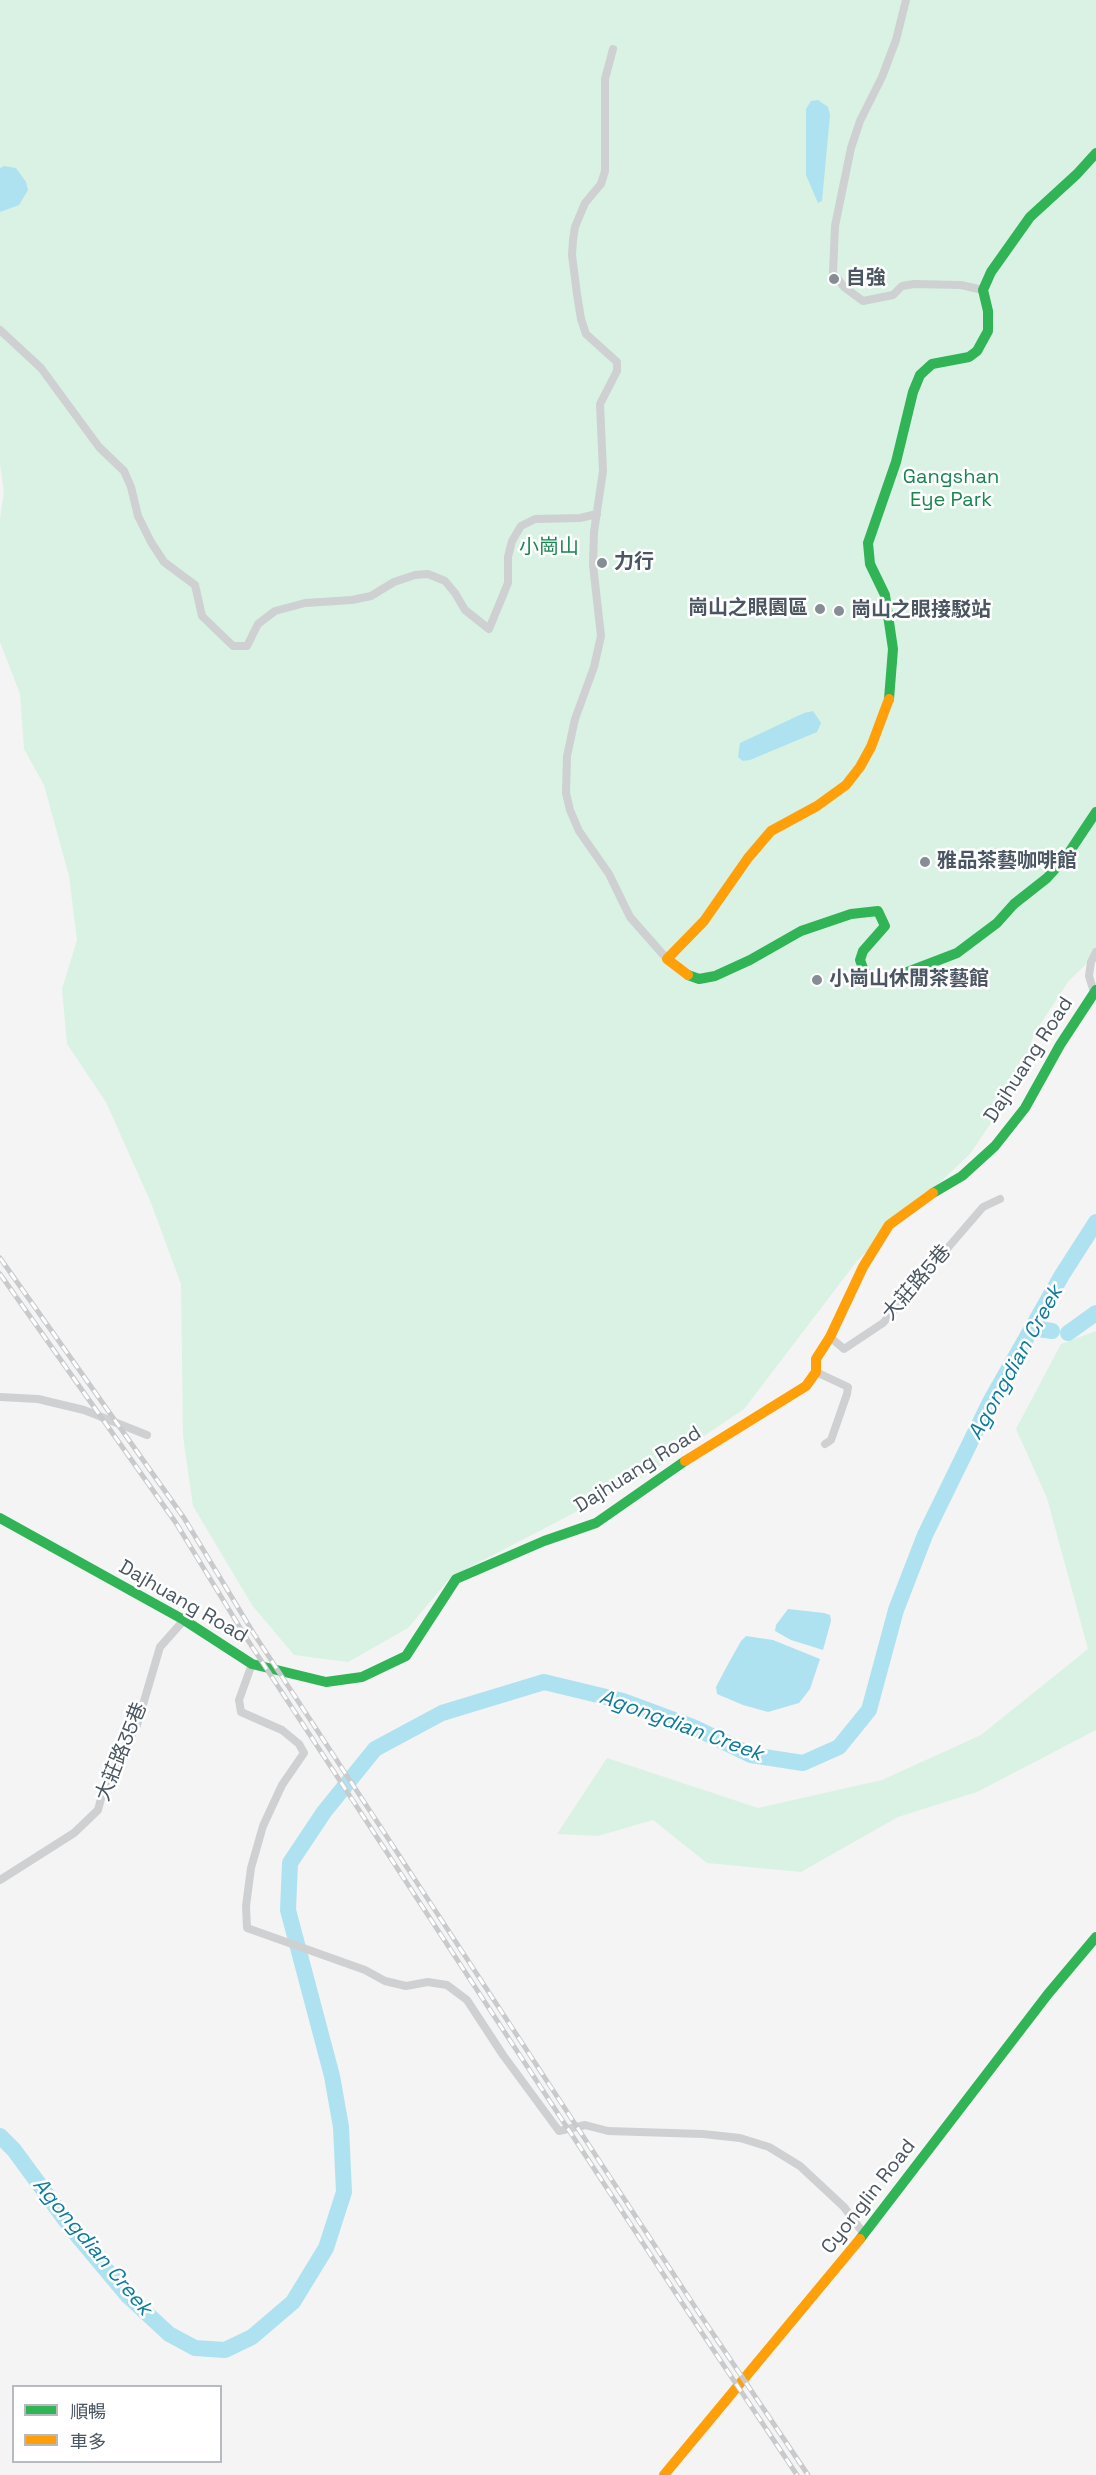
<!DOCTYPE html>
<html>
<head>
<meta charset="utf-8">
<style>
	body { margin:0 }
	#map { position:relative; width:1096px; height:2475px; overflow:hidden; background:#f4f4f4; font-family:"Space Grotesk","Noto Sans TC",sans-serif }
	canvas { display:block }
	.legend { position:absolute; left:12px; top:2385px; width:210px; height:78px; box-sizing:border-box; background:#fff; border:2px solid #b7bbc0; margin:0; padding:8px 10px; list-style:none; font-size:18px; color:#4a5661 }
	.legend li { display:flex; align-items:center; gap:12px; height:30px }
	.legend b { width:30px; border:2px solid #b7bbc0 }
</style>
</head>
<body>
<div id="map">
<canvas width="1096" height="2475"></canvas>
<ul class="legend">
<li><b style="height:8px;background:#30b455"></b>順暢</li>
<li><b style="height:8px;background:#ff9f0a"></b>車多</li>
</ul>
</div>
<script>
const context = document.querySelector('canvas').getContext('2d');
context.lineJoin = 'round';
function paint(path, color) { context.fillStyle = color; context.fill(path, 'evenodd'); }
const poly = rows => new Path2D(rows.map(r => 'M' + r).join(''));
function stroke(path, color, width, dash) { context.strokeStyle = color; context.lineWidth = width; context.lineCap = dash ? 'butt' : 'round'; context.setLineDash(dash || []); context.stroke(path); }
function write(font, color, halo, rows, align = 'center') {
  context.font = font + ' "Space Grotesk","Noto Sans TC",sans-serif'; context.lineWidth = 5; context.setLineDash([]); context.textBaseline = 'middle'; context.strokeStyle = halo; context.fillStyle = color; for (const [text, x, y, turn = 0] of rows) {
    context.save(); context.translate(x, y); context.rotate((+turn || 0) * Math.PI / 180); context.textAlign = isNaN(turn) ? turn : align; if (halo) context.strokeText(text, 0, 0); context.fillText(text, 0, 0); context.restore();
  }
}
const green = poly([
	[0,0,1096,0,1096,954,1068,982,1035,1032,1014,1089,970,1154,857,1261,744,1409,643,1477,451,1577,408,1628,348,1662,294,1655,252,1605,193,1506,183,1436,181,1284,151,1203,106,1102,67,1044,62,989,77,940,69,876,44,785,24,749,20,694,0,642,0,518,4,492,0,464],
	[1096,1331,1096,1730,977,1792,898,1817,801,1872,707,1863,653,1820,598,1836,557,1834,607,1758,758,1808,882,1780,981,1735,1088,1649,1047,1498,1016,1429,1061,1344]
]);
const water = poly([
	[818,100,828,107,830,115,822,201,818,203,806,175,806,109,811,101],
	[4,166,16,168,26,182,28,190,19,205,0,212,0,168],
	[813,711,821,723,817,732,750,760,743,761,738,757,740,743,804,713],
	[788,1609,824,1613,830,1615,831,1621,823,1650,791,1640,775,1631,776,1625],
	[746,1636,773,1640,820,1659,810,1689,799,1703,768,1712,743,1705,717,1694,716,1687,727,1666,741,1641]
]);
const river = poly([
	[1032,1328,1052,1331],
	[1068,1333,1096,1313],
	[0,2136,14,2150,72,2229,128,2296,169,2334,195,2348,225,2350,252,2337,293,2302,326,2248,344,2192,341,2127,332,2076,288,1910,290,1863,324,1812,375,1749,442,1713,544,1682,623,1701,693,1727,751,1755,803,1763,839,1747,869,1710,896,1610,925,1535,990,1402,1062,1275,1096,1222]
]);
const street = poly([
	[906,0,896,40,882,77,860,121,851,148,835,226,833,273,844,287,863,301,893,295,902,286,914,284,961,285,983,290],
	[613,49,605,79,605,171,601,184,585,203,575,227,573,240,572,255,577,294,581,319,586,334,617,362,617,371,600,404,603,471,594,532,593,565,601,636,594,667,575,719,567,756,566,793,570,810,579,831,609,874,630,917,667,959],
	[0,330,41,368,99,447,124,471,131,487,138,516,151,542,164,562,195,585,202,616,233,646,247,646,258,624,275,611,305,603,352,600,371,596,394,582,415,575,428,574,445,581,455,593,465,610,489,629,508,583,508,557,512,541,521,526,535,519,580,518,597,514],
	[1094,992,1089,976,1091,962,1096,952],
	[830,1337,844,1349,883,1323,983,1207,1000,1199],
	[816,1372,848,1387,847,1394,831,1440,825,1444],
	[0,1397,38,1399,84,1410,147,1435],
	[252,1664,239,1700,241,1712,282,1730,299,1744,304,1753,282,1785,263,1826,251,1868,246,1906,247,1928,365,1970,385,1981,406,1986,428,1982,447,1985,467,2000,503,2055,559,2131,585,2125,608,2131,703,2134,740,2138,769,2147,800,2166,844,2207,864,2234],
	[0,1880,74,1833,98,1810,105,1784,137,1725,160,1647,184,1620]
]);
const fast = poly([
	[889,699,893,649,885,595,870,564,868,543,896,462,913,392,920,375,932,364,969,357,977,351,988,331,988,311,983,290,991,272,1030,217,1077,174,1096,153],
	[688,975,699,979,715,976,750,960,801,931,851,914,878,911,885,926,863,951,860,960,864,971,875,980,910,971,957,953,997,923,1014,904,1047,878,1066,857,1096,812],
	[933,1193,962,1176,995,1146,1025,1108,1060,1045,1096,990],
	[0,1518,184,1620,252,1664,326,1682,362,1677,406,1656,456,1579,544,1541,596,1523,685,1461],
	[860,2239,1048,1994,1096,1937]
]);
const slow = poly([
	[688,975,667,959,704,921,748,858,771,831,817,806,846,785,860,767,871,747,889,699],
	[685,1461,806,1386,816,1372,816,1359,830,1337,863,1267,889,1225,933,1193],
	[664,2475,860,2239]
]);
const rail = poly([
	[0,1258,184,1518,254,1634,697,2310,808,2475],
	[0,1274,176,1523,247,1639,690,2315,797,2475]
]);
const markers = [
	[834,279,6,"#868d94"],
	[602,563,6,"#868d94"],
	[820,609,6,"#868d94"],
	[839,611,6,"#868d94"],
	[925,862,6,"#868d94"],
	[817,980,6,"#868d94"]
];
const poiNames = [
	["自強",846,279],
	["力行",614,563],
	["崗山之眼園區",808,609,"right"],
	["崗山之眼接駁站",851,611],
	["雅品茶藝咖啡館",937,862],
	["小崗山休閒茶藝館",829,980]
];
const parkNames = [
	["Gangshan",951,478],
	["Eye Park",951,501],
	["小崗山",549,548]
];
const streetNames = [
	["Dajhuang Road",1029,1060,-57],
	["大莊路5巷",917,1283,-49],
	["Dajhuang Road",638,1470,-32],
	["Dajhuang Road",183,1602,30],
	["大莊路35巷",122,1752,-68],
	["Cyonglin Road",869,2197,-52]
];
const waterNames = [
	["Agongdian Creek",1016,1363,-61],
	["Agongdian Creek",681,1726,20],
	["Agongdian Creek",92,2247,50]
];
paint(green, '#d9f2e3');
paint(water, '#aee2f0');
stroke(river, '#aee2f0', 16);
stroke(street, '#ced0d2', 8);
stroke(fast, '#30b455', 10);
stroke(slow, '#ff9f0a', 10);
stroke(rail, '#c9cacc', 5);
stroke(rail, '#fff', 3, [9]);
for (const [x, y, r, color] of markers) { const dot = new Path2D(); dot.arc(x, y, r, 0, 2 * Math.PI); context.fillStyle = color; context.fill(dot); stroke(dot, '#fff', 2); }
write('bold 20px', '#4a5661', '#fff', poiNames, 'left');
write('20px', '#17864f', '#fff', parkNames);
write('20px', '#4a5661', '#fff', streetNames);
write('italic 21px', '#0c7c9b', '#fff', waterNames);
</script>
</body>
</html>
